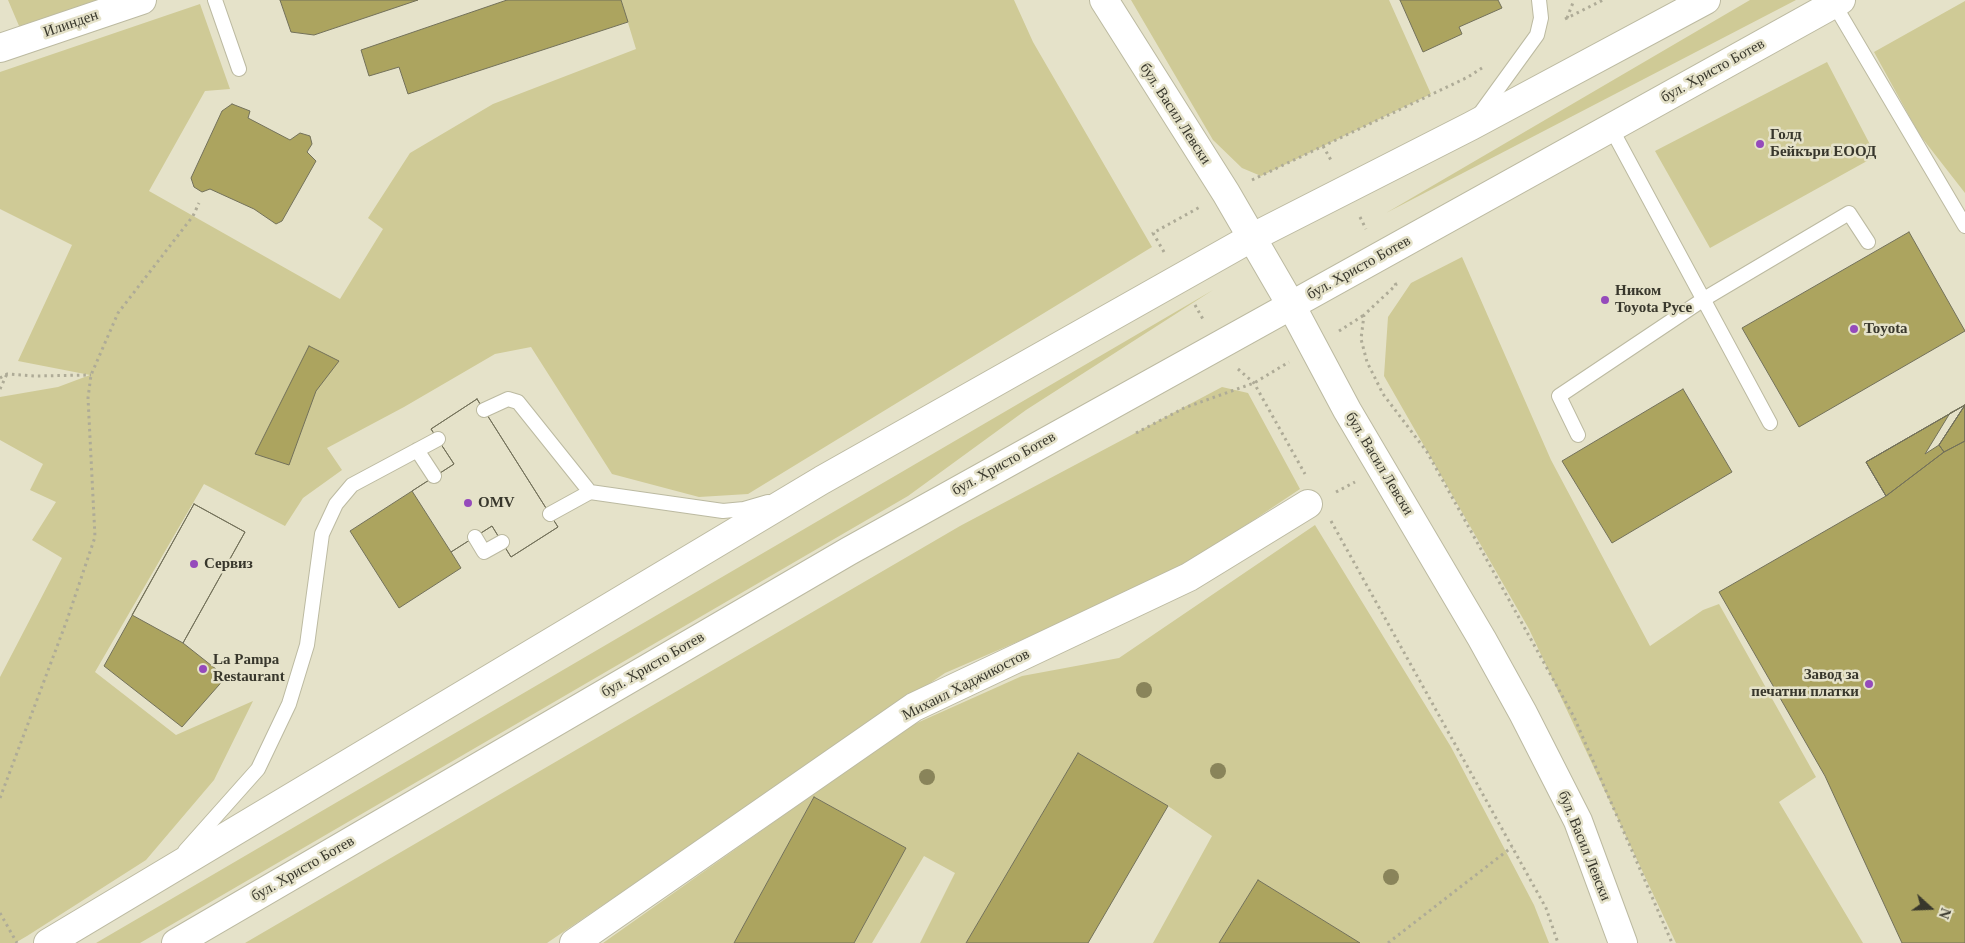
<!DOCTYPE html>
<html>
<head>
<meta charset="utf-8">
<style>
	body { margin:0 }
	#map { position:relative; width:1965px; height:943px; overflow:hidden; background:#e5e2c9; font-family:Georgia,serif }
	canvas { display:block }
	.north { position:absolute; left:1905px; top:883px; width:50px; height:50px; -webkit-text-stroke:4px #e5e2c9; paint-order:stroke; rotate:110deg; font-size:14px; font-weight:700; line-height:20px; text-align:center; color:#38372c }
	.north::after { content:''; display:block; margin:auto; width:18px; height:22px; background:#38372c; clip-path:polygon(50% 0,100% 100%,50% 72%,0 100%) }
</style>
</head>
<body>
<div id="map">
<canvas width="1965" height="943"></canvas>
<div class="north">N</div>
</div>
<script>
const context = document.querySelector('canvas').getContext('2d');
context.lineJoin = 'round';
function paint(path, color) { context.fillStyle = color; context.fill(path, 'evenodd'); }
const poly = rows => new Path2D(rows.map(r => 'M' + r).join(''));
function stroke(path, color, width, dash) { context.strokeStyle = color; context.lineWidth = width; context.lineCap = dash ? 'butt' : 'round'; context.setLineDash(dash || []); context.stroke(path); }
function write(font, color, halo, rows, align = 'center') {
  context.font = font + ' Georgia,serif'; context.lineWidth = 5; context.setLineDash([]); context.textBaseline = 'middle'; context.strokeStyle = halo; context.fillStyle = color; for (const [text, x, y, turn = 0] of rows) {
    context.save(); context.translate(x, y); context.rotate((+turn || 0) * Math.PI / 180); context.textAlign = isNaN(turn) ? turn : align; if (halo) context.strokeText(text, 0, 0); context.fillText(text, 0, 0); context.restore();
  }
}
const green = poly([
	[8,0,142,0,25,40],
	[621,0,1014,0,1033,42,1152,247,748,494,699,497,612,474,531,347,495,354,404,407,327,448,342,470,303,498,285,526,204,484,95,672,176,735,253,701,214,780,146,860,27,936,15,943,0,943,0,677,62,558,32,540,56,502,30,490,43,464,0,440,0,397,58,387,90,375,18,361,72,245,0,209,0,72,200,4,230,89,205,91,149,191,340,299,383,229,368,218,410,153,493,104,636,49],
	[1131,0,1389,0,1431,94,1261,176,1242,168,1213,140],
	[1750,0,1796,0,1386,213],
	[1965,1,1965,193,1919,134,1874,52],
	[1827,62,1876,156,1710,248,1655,151],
	[1462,257,1551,460,1650,646,1703,610,1719,604,1816,777,1779,802,1863,943,1676,943,1529,629,1384,376,1388,317,1411,283],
	[1213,290,1026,410,908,496,140,943,96,943],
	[1222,387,1248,393,1300,489,1170,576,945,673,547,943,245,943,960,526],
	[1315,525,1451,747,1534,905,1549,943,1360,943,1258,880,1219,943,1153,943,1212,836,1168,806,1078,753,966,943,920,943,955,873,924,856,872,943,854,943,906,848,814,797,734,943,603,943,908,727,1022,676,1119,658]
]);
const building = poly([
	[280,0,418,0,314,35,291,32,280,0],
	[507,0,621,0,628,22,408,94,399,67,369,76,361,50,507,0],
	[1400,0,1498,0,1502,8,1459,27,1462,34,1423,52,1400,0],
	[232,104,250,111,248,118,290,140,300,133,310,136,312,144,307,152,316,161,282,221,276,224,254,209,210,189,202,192,194,187,191,178,222,111,232,104],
	[1909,232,1965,331,1799,427,1742,328,1909,232],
	[309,346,339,361,316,391,289,465,255,454,309,346],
	[1683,389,1732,472,1612,543,1562,461,1683,389],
	[477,399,558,527,511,557,492,526,451,552,461,568,399,608,350,531,454,464,431,429,477,399],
	[477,399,558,527,511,557,492,526,451,552,412,491,454,464,431,429,477,399],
	[1965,405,1965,943,1902,943,1825,776,1719,592,1886,496,1866,462,1965,405],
	[1965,405,1965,441,1944,452,1886,496,1866,462,1965,405],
	[1965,405,1965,441,1944,452,1939,445,1965,405],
	[1965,405,1939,445,1944,452,1886,496,1866,462,1965,405],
	[1965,405,1939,445,1925,454,1950,413,1965,405],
	[194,504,245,532,183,643,226,677,182,727,104,666,194,504],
	[194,504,245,532,183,643,132,615,194,504],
	[1078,753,1168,806,1088,943,966,943,1078,753],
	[814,797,906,848,854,943,734,943,814,797],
	[1258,880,1360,943,1219,943,1258,880]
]);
const path = poly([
	[1567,18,1574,0],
	[1565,19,1603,0],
	[1323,146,1332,162],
	[1252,180,1468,77,1482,68],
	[1360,217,1366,229],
	[1164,252,1153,233,1200,207],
	[1395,283,1396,285,1364,315,1361,339,1367,362,1383,394,1427,452,1574,717,1672,943],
	[1195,305,1204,321],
	[1339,331,1364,315],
	[1238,369,1254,383,1305,474],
	[0,378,7,374,35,376,91,375],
	[0,389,7,374],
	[1136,433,1184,408,1254,383,1289,362],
	[1336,492,1355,482],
	[1331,521,1546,908,1558,943],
	[0,798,67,620,95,537,88,398,91,375,118,313,193,216,199,203],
	[0,913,17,943],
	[1388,943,1512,847]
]);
const service = poly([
	[215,0,239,69],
	[1834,4,1965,226],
	[1479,115,1537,35,1541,18,1539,0],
	[1611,128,1770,423],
	[484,410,508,399,518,402,590,492,723,511,744,509,768,502],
	[1578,435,1559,396,1704,299,1849,213,1868,242],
	[417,450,434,476],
	[550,514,590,492],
	[475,537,484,552,502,542],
	[185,851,258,769,289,704,307,645,322,534,336,504,352,485,438,439]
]);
const minor = poly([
	[0,48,142,0],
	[574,943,914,707,1189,577,1308,504]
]);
const secondary = poly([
	[1104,0,1226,193,1291,305,1347,410,1482,639,1523,713,1578,821,1623,943]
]);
const trunk = poly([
	[48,943,822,480,1251,238,1471,126,1706,0],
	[176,943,849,551,1841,0]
]);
const trees = [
	[1144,690],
	[1218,771],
	[927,777],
	[1391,877]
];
const markers = [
	[1760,144,5,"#954abb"],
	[1605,300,5,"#954abb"],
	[1854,329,5,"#954abb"],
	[468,503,5,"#954abb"],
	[194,564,5,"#954abb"],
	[203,669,5,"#954abb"],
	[1869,684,5,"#954abb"]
];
const streetNames = [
	["Илинден",71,24,-19],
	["бул. Христо Ботев",1713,71,-29],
	["бул. Васил Левски",1175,114,57],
	["бул. Христо Ботев",1359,268,-29],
	["бул. Христо Ботев",1004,464,-29],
	["бул. Васил Левски",1379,464,59],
	["бул. Христо Ботев",653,665,-30],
	["Михаил Хаджикостов",966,685,-27],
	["бул. Васил Левски",1584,846,68],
	["бул. Христо Ботев",303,869,-30]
];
const poiNames = [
	["Голд",1770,135],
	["Бейкъри ЕООД",1770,152],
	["Ником",1615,291],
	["Toyota Русе",1615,308],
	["Toyota",1864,329],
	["OMV",478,503],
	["Сервиз",204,564],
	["La Pampa",213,660],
	["Restaurant",213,677],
	["Завод за",1859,675,"right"],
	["печатни платки",1859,692,"right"]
];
paint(green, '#cfca96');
paint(building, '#aca45f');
stroke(building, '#73715a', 1);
stroke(service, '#bcbaa1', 16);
stroke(minor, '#bcbaa1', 30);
stroke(secondary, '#bcbaa1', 30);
stroke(trunk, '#bcbaa1', 30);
stroke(path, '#aeab97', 3, [2.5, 4]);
stroke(service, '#fff', 14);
stroke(minor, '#fff', 28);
stroke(secondary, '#fff', 28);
stroke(trunk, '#fff', 28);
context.fillStyle = '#89845a';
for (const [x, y] of trees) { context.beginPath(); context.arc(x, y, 8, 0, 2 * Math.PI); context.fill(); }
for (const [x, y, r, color] of markers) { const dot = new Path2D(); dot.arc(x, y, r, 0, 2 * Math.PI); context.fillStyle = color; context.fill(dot); stroke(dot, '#e5e2c9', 2); }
write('15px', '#38372c', '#e5e2c9', streetNames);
write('bold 15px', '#38372c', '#e5e2c9', poiNames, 'left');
</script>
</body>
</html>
